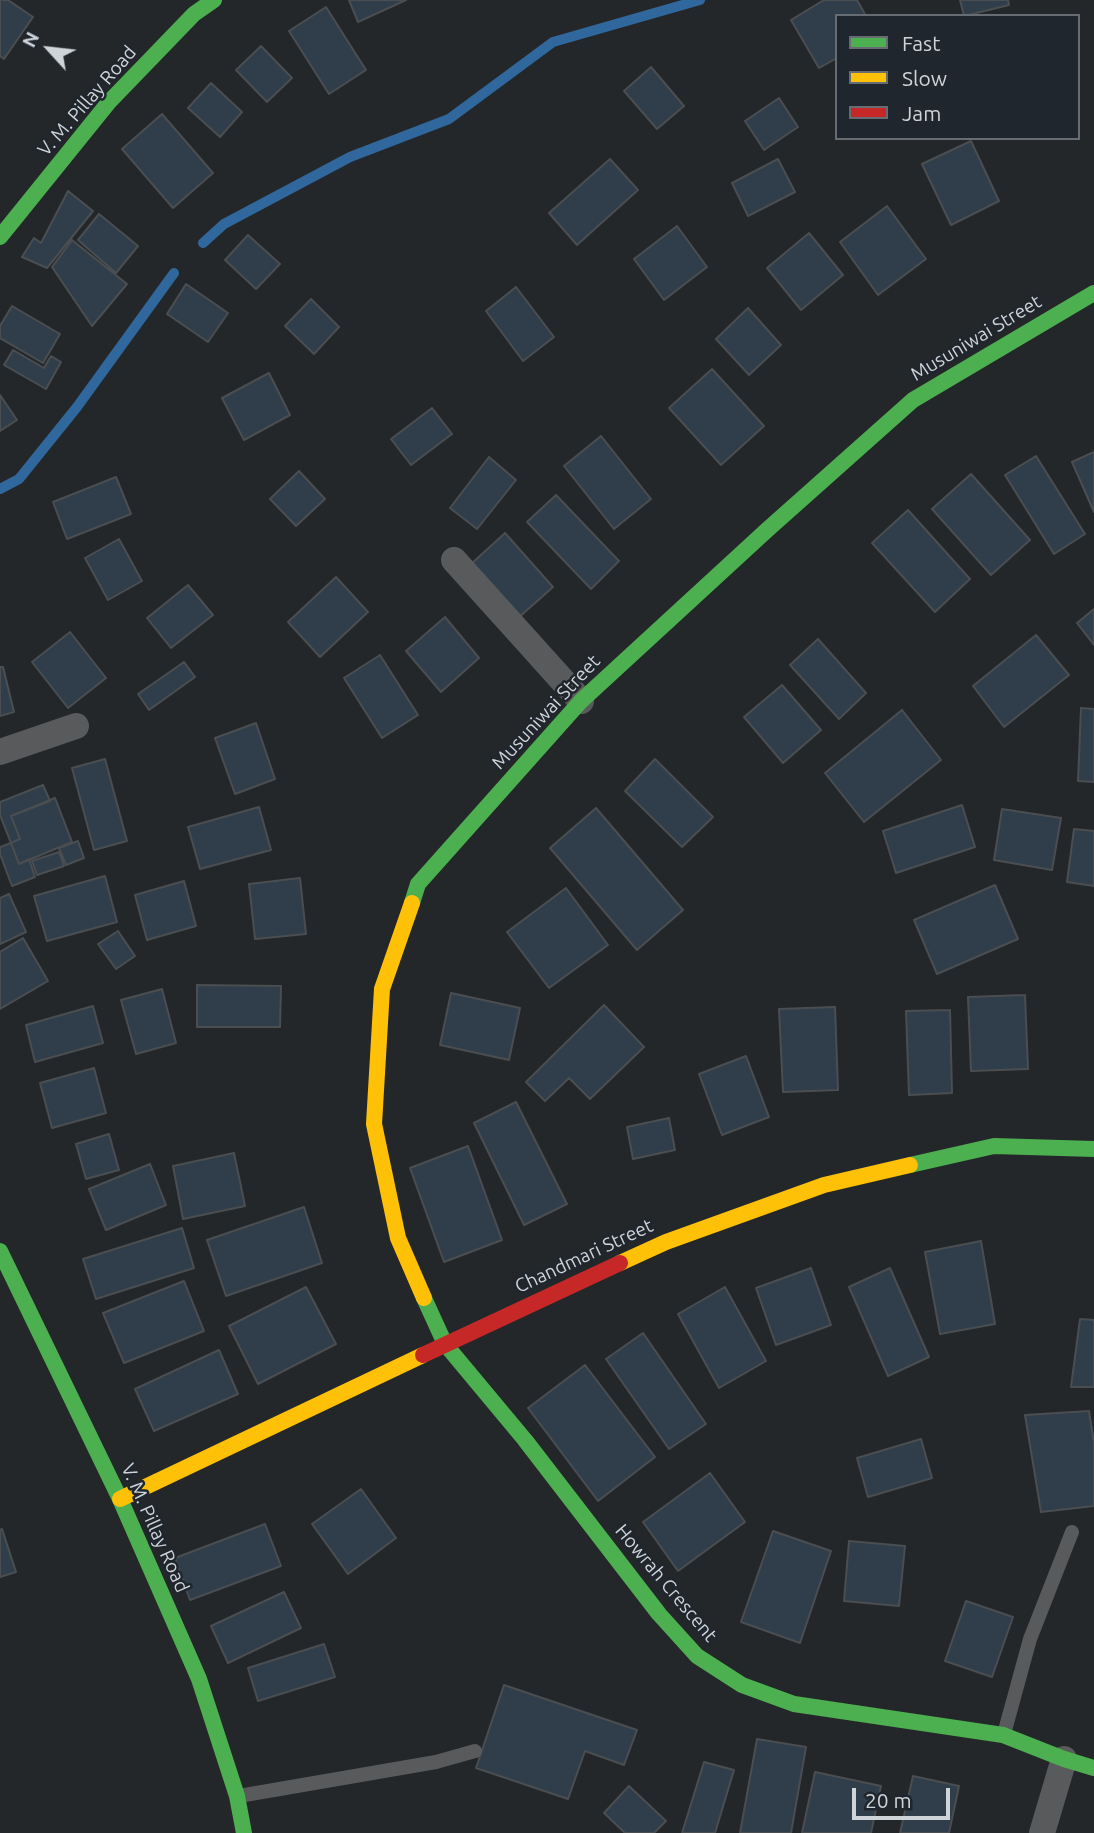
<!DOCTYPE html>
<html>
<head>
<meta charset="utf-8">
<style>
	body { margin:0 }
	#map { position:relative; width:1094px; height:1833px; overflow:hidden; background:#24272a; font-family:Ubuntu,sans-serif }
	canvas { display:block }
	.legend { position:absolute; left:835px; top:14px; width:245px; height:126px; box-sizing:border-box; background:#20262e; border:2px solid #666c72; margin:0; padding:9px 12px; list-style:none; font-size:21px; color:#cfd4d8 }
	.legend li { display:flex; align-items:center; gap:14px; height:35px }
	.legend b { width:35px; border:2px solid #666c72 }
	.north { position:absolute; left:14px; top:14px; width:70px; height:70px; -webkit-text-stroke:5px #20262e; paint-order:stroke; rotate:297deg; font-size:19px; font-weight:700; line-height:28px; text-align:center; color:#cfd4d8 }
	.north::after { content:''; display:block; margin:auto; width:24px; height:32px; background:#cfd4d8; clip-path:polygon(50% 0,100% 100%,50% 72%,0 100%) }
	.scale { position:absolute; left:852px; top:1788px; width:98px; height:32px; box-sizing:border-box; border:4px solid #cfd4d8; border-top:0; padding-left:9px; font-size:21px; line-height:24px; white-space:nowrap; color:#cfd4d8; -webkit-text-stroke:5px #20262e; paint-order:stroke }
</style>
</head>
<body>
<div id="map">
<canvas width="1094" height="1833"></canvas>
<ul class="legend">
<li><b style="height:9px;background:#4caf50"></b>Fast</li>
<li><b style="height:9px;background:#ffc107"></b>Slow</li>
<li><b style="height:9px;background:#c62828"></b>Jam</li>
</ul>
<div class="north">N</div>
<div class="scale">20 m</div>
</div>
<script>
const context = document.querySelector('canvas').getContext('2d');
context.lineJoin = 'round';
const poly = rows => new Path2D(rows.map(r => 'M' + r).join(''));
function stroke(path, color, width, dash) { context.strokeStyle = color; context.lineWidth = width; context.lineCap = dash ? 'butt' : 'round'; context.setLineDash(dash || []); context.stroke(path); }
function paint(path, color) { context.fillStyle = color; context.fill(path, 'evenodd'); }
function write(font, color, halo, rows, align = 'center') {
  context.font = font + ' Ubuntu,sans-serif'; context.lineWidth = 5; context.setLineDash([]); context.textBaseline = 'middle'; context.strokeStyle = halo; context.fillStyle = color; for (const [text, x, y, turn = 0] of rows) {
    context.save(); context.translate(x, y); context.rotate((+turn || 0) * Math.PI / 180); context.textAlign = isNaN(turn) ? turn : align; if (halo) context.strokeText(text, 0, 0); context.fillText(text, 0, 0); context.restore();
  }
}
const stream = poly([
	[203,243,224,224,350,157,449,119,553,42,700,0],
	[0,489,19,479,77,407,174,273]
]);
const building = poly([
	[0,0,8,0,33,17,4,59,0,56,0,0],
	[349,0,406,0,358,22,349,0],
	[824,0,857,0,866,16,837,16,837,58,819,68,791,20,824,0],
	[960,0,1008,0,1009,5,964,16,960,0],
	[326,7,366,70,329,94,289,31,326,7],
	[261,46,292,78,267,102,236,70,261,46],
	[651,67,684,106,657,129,624,91,651,67],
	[211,83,242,112,220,137,188,108,211,83],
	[779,98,798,127,764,150,745,121,779,98],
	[162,114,213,173,173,208,122,149,162,114],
	[971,141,999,201,951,225,922,164,971,141],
	[610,159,638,190,577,245,549,213,610,159],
	[778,159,795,192,748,216,732,183,778,159],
	[68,191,93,211,47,268,22,257,34,238,41,243,68,191],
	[887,206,926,259,878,295,840,242,887,206],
	[99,214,138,246,116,273,78,240,99,214],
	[677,226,707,267,664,300,634,259,677,226],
	[809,233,843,275,801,310,767,268,809,233],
	[248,235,280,264,256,289,225,260,248,235],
	[72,240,127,284,92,326,52,267,72,240],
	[186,284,228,313,208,342,167,314,186,284],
	[516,287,554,337,523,361,486,311,516,287],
	[311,299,339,327,314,354,285,326,311,299],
	[12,306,60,334,43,363,0,338,0,326,12,306],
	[748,308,781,345,749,375,716,339,748,308],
	[13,350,44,368,51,356,61,362,46,389,4,365,13,350],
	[712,369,764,426,721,465,669,408,712,369],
	[269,373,290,415,244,440,222,398,269,373],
	[0,395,17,420,0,431,0,395],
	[432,408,452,434,411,465,391,439,432,408],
	[601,436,651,499,614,529,564,466,601,436],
	[1094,452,1094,512,1072,462,1094,452],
	[1036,456,1085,534,1054,554,1005,475,1036,456],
	[489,457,516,480,477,529,450,508,489,457],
	[299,471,325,499,296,526,270,499,299,471],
	[971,474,1030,540,991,575,932,509,971,474],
	[116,477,131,514,67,539,53,502,116,477],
	[556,495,619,561,591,589,527,522,556,495],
	[908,510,970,579,935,612,872,543,908,510],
	[505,533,553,587,517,619,470,565,505,533],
	[119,539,142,581,108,600,85,558,119,539],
	[336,577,368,612,320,657,288,622,336,577],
	[188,585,213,615,171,648,147,618,188,585],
	[1094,609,1094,645,1077,623,1094,609],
	[445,617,479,658,441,692,406,651,445,617],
	[70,632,106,678,68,708,32,662,70,632],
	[1036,635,1069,675,1004,727,973,686,1036,635],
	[818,639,866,693,839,719,790,665,818,639],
	[380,655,418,715,382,738,344,678,380,655],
	[184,662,195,677,149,710,138,694,184,662],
	[0,667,3,667,14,712,0,716,0,667],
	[782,685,821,730,783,763,744,717,782,685],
	[1081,708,1094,709,1094,782,1078,781,1081,708],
	[902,710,941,760,864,822,825,773,902,710],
	[256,723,275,779,235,794,215,738,256,723],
	[105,759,127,841,94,850,72,768,105,759],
	[655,759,713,817,682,847,625,791,655,759],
	[43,785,50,801,11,816,20,839,11,843,0,815,0,802,43,785],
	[55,798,72,842,19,864,11,843,20,839,11,816,55,798],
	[962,805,975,847,896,873,883,831,962,805],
	[259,807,271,850,200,869,188,827,259,807],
	[596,808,683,910,637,950,550,848,596,808],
	[1002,809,1061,818,1052,870,994,860,1002,809],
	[1074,829,1094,831,1094,886,1067,882,1074,829],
	[78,841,84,858,66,865,59,848,78,841],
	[11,843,19,864,29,859,35,877,12,886,0,854,0,847,11,843],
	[59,852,64,866,37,875,32,861,59,852],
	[105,876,117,922,47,941,34,896,105,876],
	[300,878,306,934,255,939,249,884,300,878],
	[184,881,196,926,147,940,135,895,184,881],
	[995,885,1018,939,937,974,914,920,995,885],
	[566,888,608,945,549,988,507,932,566,888],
	[9,894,26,932,0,944,0,898,9,894],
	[118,931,135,956,116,969,98,944,118,931],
	[23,938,48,981,0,1009,0,952,23,938],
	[197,985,281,986,280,1027,197,1027,197,985],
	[162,989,176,1043,136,1054,121,1000,162,989],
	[451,993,520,1008,509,1060,440,1045,451,993],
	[1025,995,1028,1069,971,1071,968,997,1025,995],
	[604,1005,644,1047,590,1099,569,1078,545,1101,526,1082,604,1005],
	[93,1006,103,1043,35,1062,26,1025,93,1006],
	[835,1007,838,1090,783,1092,779,1009,835,1007],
	[950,1010,952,1093,909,1095,906,1011,950,1010],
	[746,1056,769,1117,722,1135,699,1074,746,1056],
	[94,1068,106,1113,52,1128,40,1083,94,1068],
	[516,1102,567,1204,524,1225,474,1123,516,1102],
	[669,1118,675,1150,633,1159,627,1127,669,1118],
	[109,1134,119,1170,86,1179,76,1144,109,1134],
	[468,1146,502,1240,444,1262,410,1168,468,1146],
	[234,1153,245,1206,183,1219,173,1166,234,1153],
	[150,1164,166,1205,106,1230,89,1189,150,1164],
	[304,1207,322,1263,226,1296,207,1240,304,1207],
	[182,1228,194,1268,96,1299,83,1259,182,1228],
	[981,1241,995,1324,940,1334,925,1252,981,1241],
	[811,1268,831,1325,776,1345,756,1288,811,1268],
	[890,1268,929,1357,888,1376,849,1287,890,1268],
	[184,1281,204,1331,124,1363,103,1313,184,1281],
	[306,1287,336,1344,258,1384,229,1326,306,1287],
	[725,1287,766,1361,719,1388,678,1314,725,1287],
	[1080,1319,1094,1320,1094,1387,1071,1387,1080,1319],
	[643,1333,706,1424,669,1449,606,1359,643,1333],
	[219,1350,238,1394,154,1431,135,1389,219,1350],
	[585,1365,655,1457,598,1501,528,1408,585,1365],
	[1089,1411,1094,1443,1094,1506,1041,1512,1025,1415,1089,1411],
	[921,1439,932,1478,868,1497,857,1458,921,1439],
	[710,1473,745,1522,678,1571,643,1522,710,1473],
	[361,1489,396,1538,348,1574,312,1524,361,1489],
	[265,1524,281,1566,190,1600,175,1558,265,1524],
	[2,1529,16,1572,0,1577,0,1530,2,1529],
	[773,1531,831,1551,800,1643,741,1622,773,1531],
	[849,1541,905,1546,899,1606,844,1601,849,1541],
	[284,1592,301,1628,228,1663,211,1626,284,1592],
	[966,1601,1013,1617,992,1677,945,1661,966,1601],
	[324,1644,335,1677,258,1701,248,1668,324,1644],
	[504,1685,637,1730,624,1765,585,1751,568,1799,476,1768,504,1685],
	[757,1739,806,1747,791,1833,740,1833,757,1739],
	[704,1762,734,1770,715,1833,682,1833,704,1762],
	[815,1772,881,1786,871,1833,802,1833,815,1772],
	[913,1776,959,1786,949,1833,900,1833,913,1776],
	[629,1786,666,1821,654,1833,625,1833,604,1813,629,1786]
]);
const lane = poly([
	[1004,1734,1030,1639,1072,1532],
	[239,1796,436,1762,475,1751]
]);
const street = poly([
	[454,560,581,701],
	[0,752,76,726],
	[1042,1833,1064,1759]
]);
const fast = poly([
	[0,237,109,102,194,14,214,0],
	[412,903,418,884,581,701,767,530,913,400,1094,293],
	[910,1165,994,1146,1094,1149],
	[0,1251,120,1499,199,1679,237,1796,244,1833],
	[424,1298,445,1344,525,1440,659,1614,697,1656,742,1685,794,1704,1003,1735,1064,1759,1094,1768]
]);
const slow = poly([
	[412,903,382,989,374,1124,398,1238,424,1298],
	[620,1263,666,1242,824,1185,910,1165],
	[120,1499,423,1355]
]);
const jam = poly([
	[423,1355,620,1263]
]);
const streetNames = [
	["V. M. Pillay Road",87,101,-49],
	["Musuniwai Street",976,338,-31],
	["Musuniwai Street",546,712,-47],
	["Chandmari Street",584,1256,-25],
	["V. M. Pillay Road",155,1528,66],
	["Howrah Crescent",666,1583,50]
];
stroke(stream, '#30689e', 10);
paint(building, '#2f3e4a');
stroke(building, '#4b4e51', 2);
stroke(lane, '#595a5c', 14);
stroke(street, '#595a5c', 26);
stroke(fast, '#4caf50', 16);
stroke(slow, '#ffc107', 16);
stroke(jam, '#c62828', 16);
write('19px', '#cfd4d8', '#20262e', streetNames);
</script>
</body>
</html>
